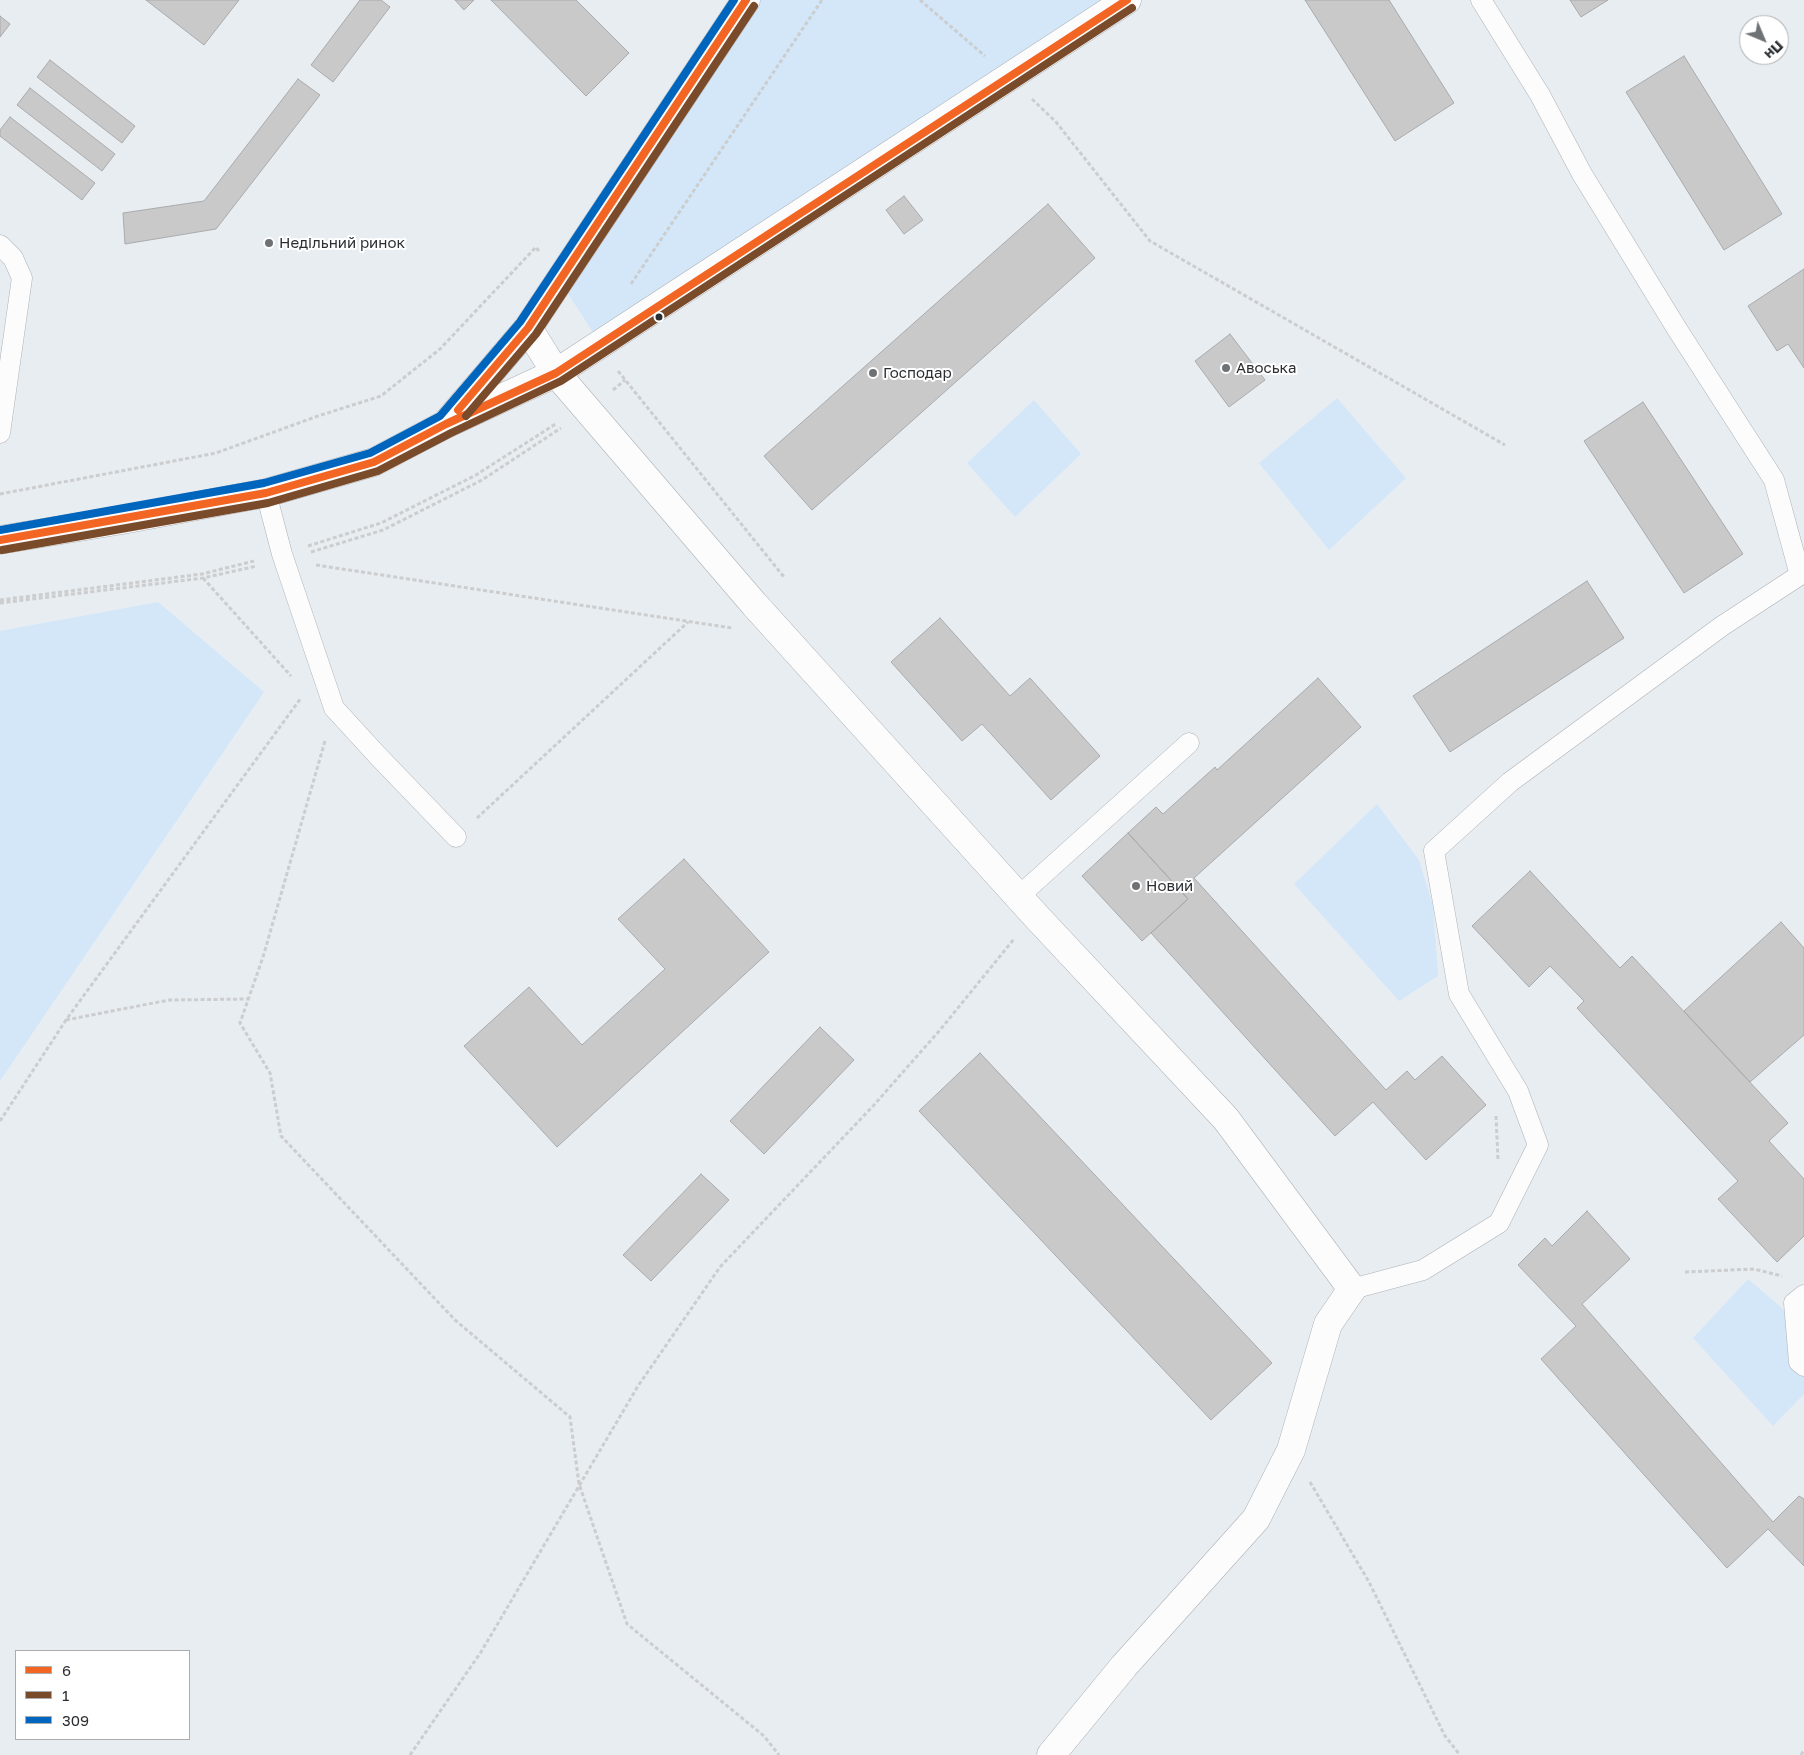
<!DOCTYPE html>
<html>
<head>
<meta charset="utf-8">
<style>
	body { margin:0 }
	#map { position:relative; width:1804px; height:1755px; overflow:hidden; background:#e8edf2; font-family:"Golos Text",sans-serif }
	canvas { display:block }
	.legend { position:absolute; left:15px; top:1650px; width:175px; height:90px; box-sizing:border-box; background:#fff; border:1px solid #abacad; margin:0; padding:6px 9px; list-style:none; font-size:15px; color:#2c2f32 }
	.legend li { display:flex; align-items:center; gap:10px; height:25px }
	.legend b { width:25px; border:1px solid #abacad }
	.north { position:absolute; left:1739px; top:15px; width:50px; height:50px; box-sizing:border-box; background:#fff; border:1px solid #abacad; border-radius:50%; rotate:135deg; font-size:14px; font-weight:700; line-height:20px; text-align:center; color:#2c2f32 }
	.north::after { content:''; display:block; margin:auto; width:18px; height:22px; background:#6e7275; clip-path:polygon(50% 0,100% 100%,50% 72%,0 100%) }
</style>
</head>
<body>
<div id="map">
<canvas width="1804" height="1755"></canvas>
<ul class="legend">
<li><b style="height:6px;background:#f26522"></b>6</li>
<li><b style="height:6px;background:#7a4b2a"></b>1</li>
<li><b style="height:6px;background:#0065bd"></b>309</li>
</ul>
<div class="north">Пн</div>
</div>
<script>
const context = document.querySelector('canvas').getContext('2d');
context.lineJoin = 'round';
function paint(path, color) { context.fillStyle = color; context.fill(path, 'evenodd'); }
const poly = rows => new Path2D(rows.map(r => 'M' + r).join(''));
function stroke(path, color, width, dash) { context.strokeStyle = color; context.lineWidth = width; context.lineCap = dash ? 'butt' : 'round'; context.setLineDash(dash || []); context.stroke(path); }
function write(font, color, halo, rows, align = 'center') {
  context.font = font + ' "Golos Text",sans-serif'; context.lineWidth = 4; context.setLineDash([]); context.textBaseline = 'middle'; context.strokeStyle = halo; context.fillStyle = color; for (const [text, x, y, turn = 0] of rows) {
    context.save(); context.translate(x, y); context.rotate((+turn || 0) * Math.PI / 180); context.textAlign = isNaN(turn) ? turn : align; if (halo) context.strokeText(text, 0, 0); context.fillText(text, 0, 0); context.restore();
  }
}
const green = poly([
	[746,0,1127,0,601,345,560,281],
	[1337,398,1406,478,1329,550,1259,463],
	[1034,400,1081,454,1015,517,967,463],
	[158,602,264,692,0,1081,0,631],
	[1377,804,1419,860,1433,906,1438,976,1399,1001,1294,884],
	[1748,1279,1804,1327,1804,1394,1773,1426,1693,1338]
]);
const building = poly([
	[146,0,239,0,204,45,146,0],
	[360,0,381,0,390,7,333,82,311,65,360,0],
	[455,0,474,0,464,10,455,0],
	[491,0,576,0,629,53,586,96,491,0],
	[1305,0,1389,0,1454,103,1395,141,1305,0],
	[1570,0,1608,0,1581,17,1570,0],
	[0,16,10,24,0,37,0,16],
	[1684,56,1782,214,1724,250,1626,92,1684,56],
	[50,60,135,126,122,143,37,77,50,60],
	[298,79,320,95,216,229,125,244,123,213,204,201,298,79],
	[30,88,115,154,102,171,17,105,30,88],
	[10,117,95,183,82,200,0,136,0,130,10,117],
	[904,196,923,220,904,234,886,210,904,196],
	[1048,204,1095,258,812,510,764,456,1048,204],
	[1804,269,1804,368,1788,344,1777,351,1748,306,1804,269],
	[1230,334,1265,380,1229,407,1195,361,1230,334],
	[1643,402,1743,554,1684,593,1584,441,1643,402],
	[1587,581,1624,638,1450,752,1413,696,1587,581],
	[940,618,1010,696,1030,678,1100,756,1051,800,982,724,962,741,891,662,940,618],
	[1318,678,1361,727,1194,878,1386,1090,1407,1071,1415,1080,1442,1056,1486,1105,1426,1160,1373,1102,1335,1136,1151,933,1188,899,1128,833,1156,807,1163,814,1215,767,1217,770,1318,678],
	[1128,833,1188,899,1142,941,1082,876,1128,833],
	[684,859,769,952,557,1147,464,1046,529,987,582,1045,665,969,618,919,684,859],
	[1530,871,1620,968,1632,956,1788,1123,1769,1141,1804,1179,1804,1236,1777,1262,1718,1199,1738,1181,1577,1008,1584,1001,1550,966,1529,987,1472,926,1530,871],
	[1781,922,1804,948,1804,1035,1750,1082,1684,1011,1781,922],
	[820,1027,854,1060,764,1154,730,1121,820,1027],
	[980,1053,1272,1363,1211,1420,919,1111,980,1053],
	[701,1174,729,1200,651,1281,623,1255,701,1174],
	[1587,1211,1630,1259,1582,1304,1773,1522,1799,1496,1804,1499,1804,1566,1768,1529,1727,1568,1541,1359,1576,1326,1518,1265,1545,1238,1552,1246,1587,1211]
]);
const path = poly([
	[920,0,985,56],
	[1032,99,1056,122,1150,241,1505,445],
	[631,284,822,0],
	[618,371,784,577],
	[613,390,625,380],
	[0,494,216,453,318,416,381,396,440,349,536,247,540,253],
	[308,546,381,523,476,475,557,423],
	[311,552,383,530,482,480,561,428],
	[316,565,732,628],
	[203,578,291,676],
	[0,600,202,574,254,561],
	[0,603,203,578,257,566],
	[325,741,263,957,240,1023,270,1073,281,1136,455,1320,570,1417,579,1484,627,1624,764,1736,779,1755],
	[477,818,688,622],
	[66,1020,169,1000,248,999],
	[1496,1116,1498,1160],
	[0,1121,66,1020,301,698],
	[1685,1272,1754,1269,1782,1276],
	[1310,1482,1369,1582,1445,1736,1460,1755],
	[410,1755,481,1652,638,1386,720,1267,874,1105,940,1030,1014,939],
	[1801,1755,1804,1750]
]);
const service = poly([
	[0,245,13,258,22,278,0,433],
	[266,493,282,554,334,708,378,756,456,837],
	[1019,896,1189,743],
	[1352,1289,1423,1270,1499,1223,1538,1145,1518,1091,1459,994,1434,851,1510,782,1722,626,1800,575,1774,480,1677,329,1582,174,1540,95,1481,0],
	[1804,1295,1794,1303,1799,1362,1804,1366]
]);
const minor = poly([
	[528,328,556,373,754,604,1035,915,1226,1119,1352,1289,1328,1324,1291,1450,1256,1519,1124,1666,1051,1755],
	[446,424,556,373,1127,0]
]);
const secondary = poly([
	[0,540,122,520,266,493,374,462,446,424,528,328,746,0]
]);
const bus1 = poly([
	[458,410,528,328,746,0],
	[0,540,266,493,374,462,446,424,556,373,1127,0]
]);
const bus2 = poly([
	[466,416,536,334,754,6],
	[2,550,268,503,378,471,451,433,561,381,1132,8]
]);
const bus3 = poly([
	[0,530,264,483,370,453,440,416,520,322,734,0]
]);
const markers = [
	[269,243,5,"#6e7275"],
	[659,317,4.5,"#2c2f32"],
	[1226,368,5,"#6e7275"],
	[873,373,5,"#6e7275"],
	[1136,886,5,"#6e7275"]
];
const poiNames = [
	["Недільний ринок",279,243],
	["Авоська",1236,368],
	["Господар",883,373],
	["Новий",1146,886]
];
paint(green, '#d3e7f9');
paint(building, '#c9c9ca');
stroke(building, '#a9aaab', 1);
stroke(service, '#adb1b4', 21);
stroke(minor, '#adb1b4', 29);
stroke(secondary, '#adb1b4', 29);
stroke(path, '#cbcdce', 3, [4, 2.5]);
stroke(service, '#fcfcfd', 20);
stroke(minor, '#fcfcfd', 28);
stroke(secondary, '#fcfcfd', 28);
stroke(bus1, '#f26522', 8);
stroke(bus2, '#7a4b2a', 8);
stroke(bus3, '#0065bd', 8);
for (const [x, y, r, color] of markers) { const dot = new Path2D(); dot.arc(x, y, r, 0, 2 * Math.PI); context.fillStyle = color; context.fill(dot); stroke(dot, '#fff', 2); }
write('15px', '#2c2f32', '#fff', poiNames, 'left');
</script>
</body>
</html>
